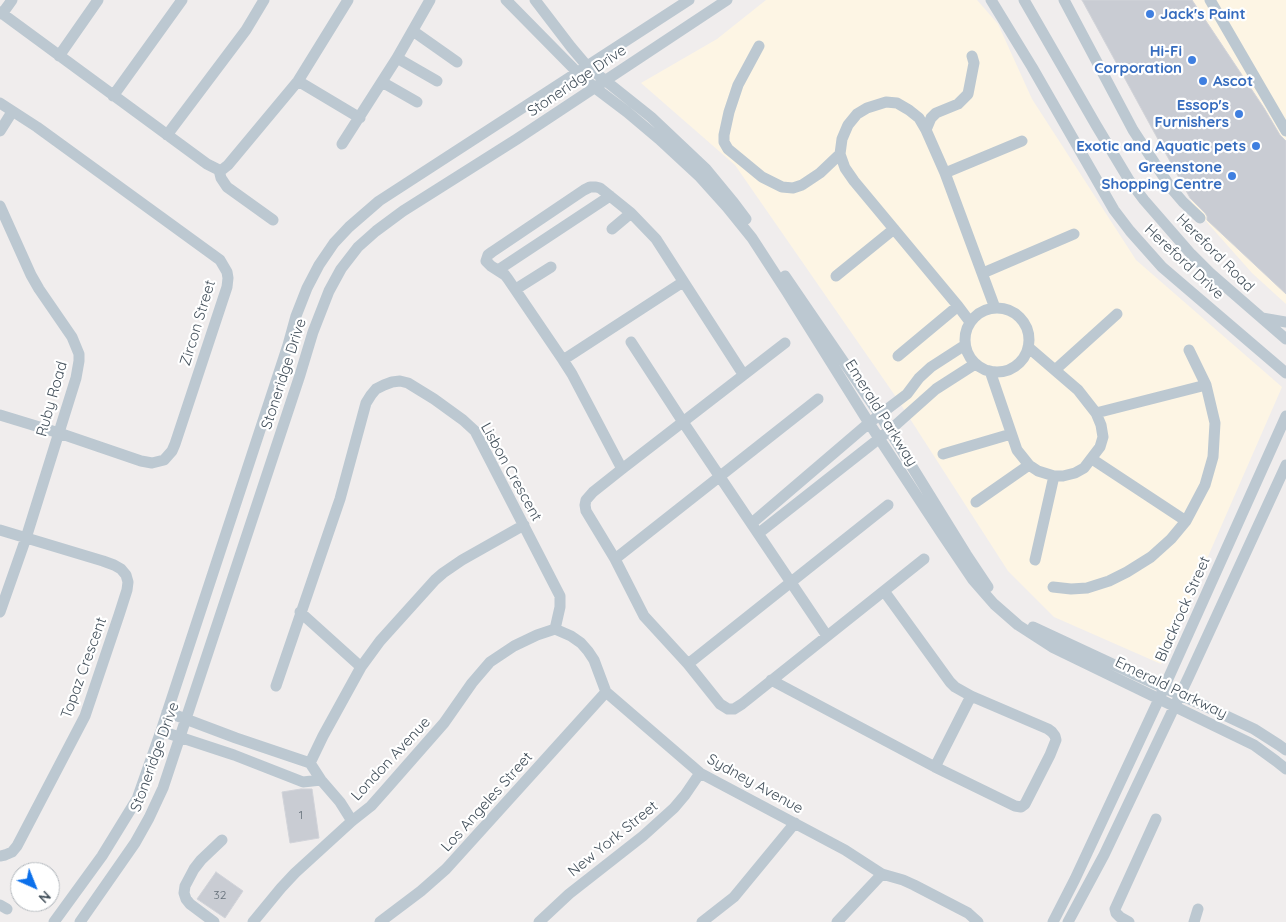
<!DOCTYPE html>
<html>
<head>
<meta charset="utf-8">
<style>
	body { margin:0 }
	#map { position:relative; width:1286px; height:922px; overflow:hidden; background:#f0eded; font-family:Quicksand,sans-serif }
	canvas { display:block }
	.north { position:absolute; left:10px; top:862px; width:50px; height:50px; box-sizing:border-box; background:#fff; border:1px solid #b4b9be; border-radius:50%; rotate:136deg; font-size:14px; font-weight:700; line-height:20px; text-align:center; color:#44515c }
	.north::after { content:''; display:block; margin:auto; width:18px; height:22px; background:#0c70eb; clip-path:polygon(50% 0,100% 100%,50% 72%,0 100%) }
</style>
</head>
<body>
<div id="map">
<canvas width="1286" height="922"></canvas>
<div class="north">N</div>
</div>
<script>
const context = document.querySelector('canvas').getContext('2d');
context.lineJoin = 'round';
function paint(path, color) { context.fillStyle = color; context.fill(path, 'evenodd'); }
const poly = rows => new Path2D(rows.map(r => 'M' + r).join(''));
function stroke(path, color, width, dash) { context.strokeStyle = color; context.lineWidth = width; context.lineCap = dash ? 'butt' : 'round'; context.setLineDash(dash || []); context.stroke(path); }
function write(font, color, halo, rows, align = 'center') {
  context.font = font + ' Quicksand,sans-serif'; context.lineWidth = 4.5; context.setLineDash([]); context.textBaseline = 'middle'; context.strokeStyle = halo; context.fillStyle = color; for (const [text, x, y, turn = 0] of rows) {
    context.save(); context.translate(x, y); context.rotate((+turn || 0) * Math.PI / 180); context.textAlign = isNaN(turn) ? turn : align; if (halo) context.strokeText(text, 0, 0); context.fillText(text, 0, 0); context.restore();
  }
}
const commercial = poly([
	[766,0,977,0,998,24,1032,99,1136,260,1282,387,1161,664,1054,617,1008,571,896,397,735,165,641,83,717,39],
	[1082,0,1286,0,1286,304,1252,273,1196,210]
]);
const building = poly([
	[1082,0,1192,0,1264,108,1280,135,1286,141,1286,294,1207,220,1207,216,1205,213,1190,198,1082,0],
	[301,789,312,789,319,838,290,843,282,792,301,789],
	[216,872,243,891,225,918,197,899,216,872]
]);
const minor = poly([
	[506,0,577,72,594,87,627,112,659,139,700,177,727,207,752,238,787,292,869,423,942,534,973,580,994,604,1018,625,1052,647,1254,745,1276,761,1286,769],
	[535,0,571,47,587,66,651,117,706,169,734,203,746,219],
	[991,0,1032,67,1114,210,1130,231,1162,267,1286,373],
	[1024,0,1096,125,1129,180,1144,200,1191,254,1210,273,1286,339],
	[1064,0,1133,130,1171,188,1183,202,1200,218],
	[1210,0,1286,131],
	[0,12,207,164,219,170,223,169,228,165,298,81,348,0],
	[2,14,12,0],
	[413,31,457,62],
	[759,46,738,85,729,112,724,135,724,142,728,149,762,177,782,187,793,188,802,185,820,173,840,154],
	[59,56,98,0],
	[397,58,437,81],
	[298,81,360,118],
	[382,82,417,102],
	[113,96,182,0],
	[0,103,37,127,220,260,227,272,228,278,227,287,175,444,172,451,164,460,152,463,141,461,59,433,0,415],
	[926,130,931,118,936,113,958,104,968,94,974,63,972,56],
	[0,131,12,112],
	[167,135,246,30,264,0],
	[342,144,397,58,430,0],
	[219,170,221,178,227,187,273,220],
	[945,173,1022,141],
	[0,206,31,275,39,289,72,337,79,354,79,361,76,378,26,538,0,612],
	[612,229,631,213],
	[498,270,610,196],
	[983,273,1074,234],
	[785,276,880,415,966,554,988,587],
	[836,276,894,229],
	[516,289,551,267],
	'965 340a32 32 0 1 1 64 0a32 32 0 1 1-64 0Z',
	[1262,318,1286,322],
	[970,322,958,306,854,181,845,168,840,154,842,139,848,125,857,114,867,108,886,102,897,103,909,110,919,118,926,130,945,173,995,308],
	[631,342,683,422,827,636],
	[785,343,622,469,593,492,586,500,585,505,586,511,615,559,644,616,688,664,720,704,728,709,734,709,742,704,924,559],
	[898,356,958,306],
	[563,360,683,282],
	[1055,370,1117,314],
	[990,371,1017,450,1029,465,1038,471,1054,476,1063,476,1075,473,1084,468,1100,447,1103,437,1101,425,1096,413,1078,390,1028,347],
	[1096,413,1206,385,1189,350],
	[943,454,1011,434],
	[1092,459,1186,521,1205,485,1213,457,1215,423,1206,385],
	[622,469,572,374,563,360,508,279,505,275,491,266,486,261,488,255,492,252,584,190,590,187,596,187,600,188,631,213,656,239,743,374],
	[976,502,1029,465],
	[752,523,869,423,907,394,919,378,931,367,965,345],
	[0,530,103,561,114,565,121,569,126,575,128,582,127,590,119,615,85,716,17,846,12,852,5,855,0,856],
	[759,533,890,430,936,389,975,364],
	[615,559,818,399],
	[1035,560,1054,476],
	[1053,587,1071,589,1087,588,1109,581,1127,572,1151,557,1171,539,1186,521],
	[300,612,361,667],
	[1033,627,1164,688,1203,705,1254,729,1279,745,1286,750],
	[555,629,571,636,581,643,588,651,594,660,606,692,700,773,845,850,882,874,903,880,914,885,968,913,978,922],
	[688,664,888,505],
	[771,680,935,767,1015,806,1021,807,1025,804,1050,755,1056,740,1055,736,1052,732,1048,729,971,696,955,687,950,682,884,591],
	[276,686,340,499,366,403,371,395,376,389,384,385,392,382,400,381,408,383,434,399,463,420,475,431,560,596,560,607,555,629],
	[167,712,236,738,310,763,321,780,340,802,352,821],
	[161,731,234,755,303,782,321,780],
	[310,763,323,736,361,667,380,641,435,580,443,573,462,560,524,525],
	[935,767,971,696],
	[0,905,7,909],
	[54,922,102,856,137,799,161,731,288,345,296,316,307,288,319,265,334,243,349,227,379,201,689,0],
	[80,922,135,843,149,818,163,788,300,375,313,332,329,291,341,269,358,247,376,231,403,211,517,139,727,0],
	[214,922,190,904,186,899,184,893,185,886,194,869,201,860,222,840],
	[253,922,281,888,295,873,352,821,371,806,387,788,444,723,472,683,490,662,514,646,537,635,555,629],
	[380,922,421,891,446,869,606,692],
	[539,922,569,894,643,836,674,808,685,795,700,773],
	[702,922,734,897,795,823],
	[837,922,882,874],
	[1053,922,1075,879,1159,699,1286,416],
	[1068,922,1104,855,1189,676,1286,465],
	[1129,922,1120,917,1116,913,1115,909,1156,819],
	[1194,922,1198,909]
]);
const markers = [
	[1150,14,5,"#3f7fe0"],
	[1192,60,5,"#3f7fe0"],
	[1203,81,5,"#3f7fe0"],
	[1239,114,5,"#3f7fe0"],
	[1256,146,5,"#3f7fe0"],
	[1232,176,5,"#3f7fe0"]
];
const numberNames = [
	["1",301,815],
	["32",220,895]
];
const shopNames = [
	["Jack's Paint",1160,14,"left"],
	["Hi-Fi",1182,51],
	["Corporation",1182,68],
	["Ascot",1213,81,"left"],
	["Essop's",1229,105],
	["Furnishers",1229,122],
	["Exotic and Aquatic pets",1246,146],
	["Greenstone",1222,167],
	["Shopping Centre",1222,184]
];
const streetNames = [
	["Stoneridge Drive",577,81,-34],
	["Hereford Road",1215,253,45],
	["Hereford Drive",1184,262,43],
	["Zircon Street",198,323,-73],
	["Stoneridge Drive",284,374,-72],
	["Ruby Road",52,399,-74],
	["Emerald Parkway",881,413,58],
	["Lisbon Crescent",511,472,61],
	["Blackrock Street",1183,609,-66],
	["Topaz Crescent",84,668,-70],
	["Emerald Parkway",1171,688,26],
	["Stoneridge Drive",155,757,-70],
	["London Avenue",391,759,-47],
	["Sydney Avenue",755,784,29],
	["Los Angeles Street",487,802,-48],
	["New York Street",613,839,-39]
];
paint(commercial, '#fdf5e4');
paint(building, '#c9ccd3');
stroke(building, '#d1d3d9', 1);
stroke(minor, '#bcc8d1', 11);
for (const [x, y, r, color] of markers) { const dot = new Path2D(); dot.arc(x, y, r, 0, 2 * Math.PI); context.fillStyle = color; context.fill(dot); stroke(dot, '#fff', 2); }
write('12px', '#65707a', null, numberNames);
write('bold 15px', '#366cbe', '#fff', shopNames, 'right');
write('15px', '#44515c', '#fff', streetNames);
</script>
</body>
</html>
